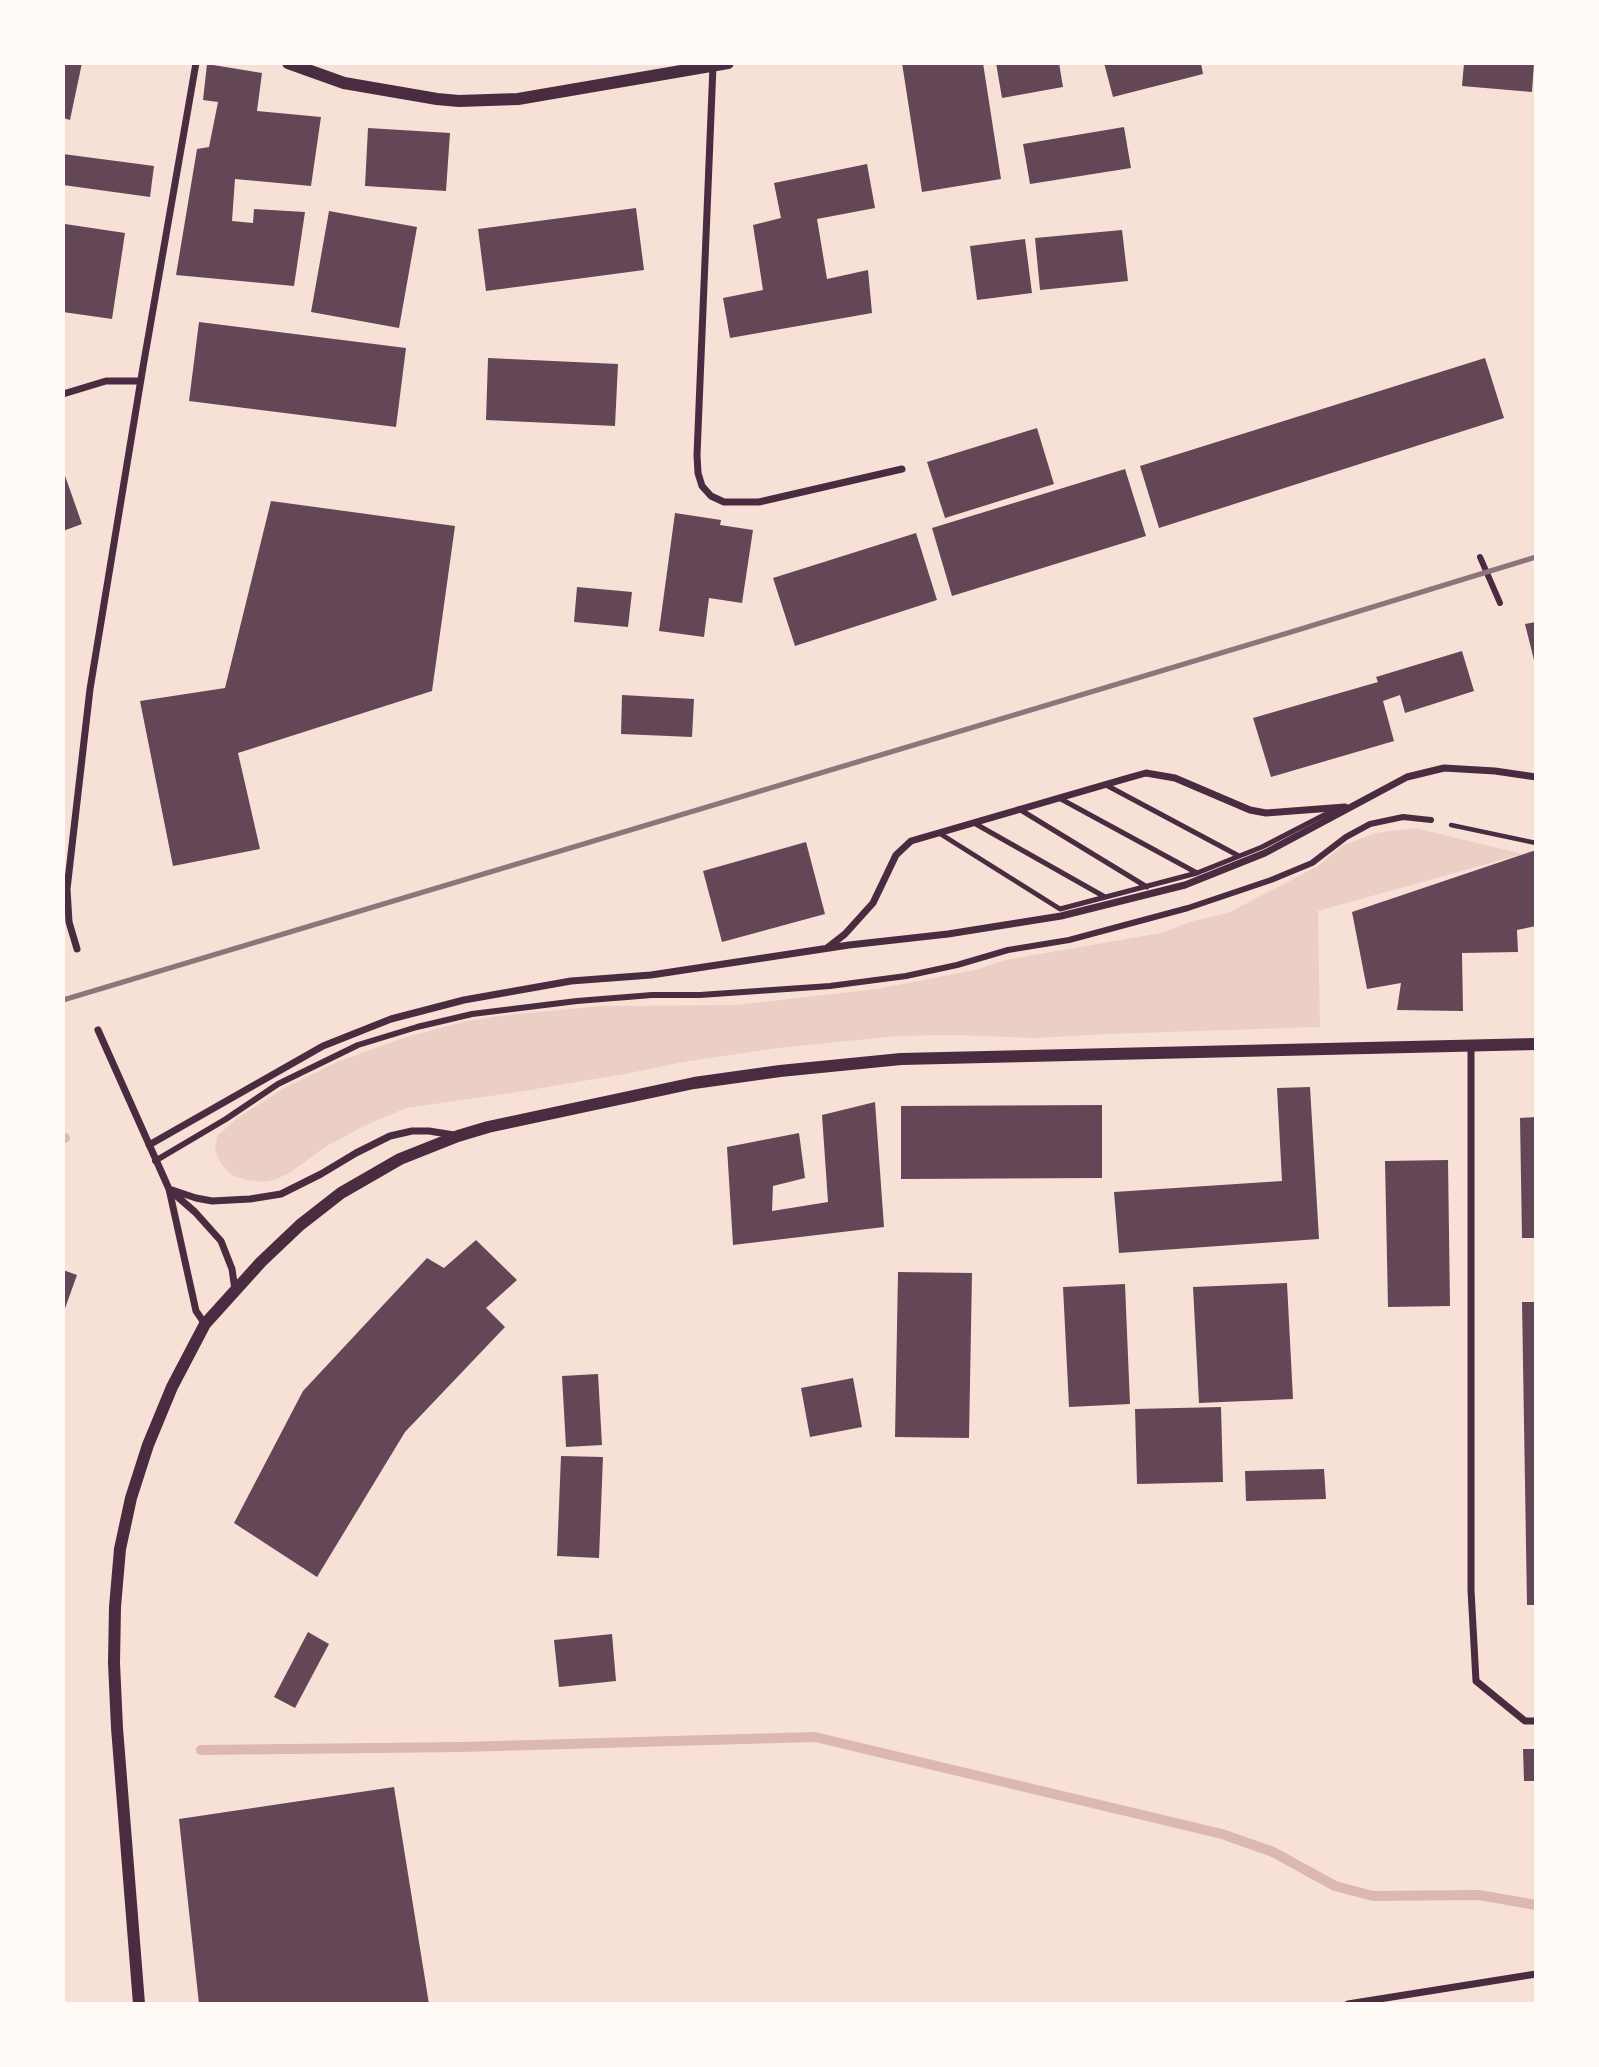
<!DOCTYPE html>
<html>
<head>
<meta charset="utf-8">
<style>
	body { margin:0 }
	#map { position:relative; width:1599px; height:2067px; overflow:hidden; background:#f7e1d7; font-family:Montserrat,sans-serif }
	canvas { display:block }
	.frame { position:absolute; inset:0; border:65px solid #fffaf5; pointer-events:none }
</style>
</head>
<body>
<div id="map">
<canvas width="1599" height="2067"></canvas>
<div class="frame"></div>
</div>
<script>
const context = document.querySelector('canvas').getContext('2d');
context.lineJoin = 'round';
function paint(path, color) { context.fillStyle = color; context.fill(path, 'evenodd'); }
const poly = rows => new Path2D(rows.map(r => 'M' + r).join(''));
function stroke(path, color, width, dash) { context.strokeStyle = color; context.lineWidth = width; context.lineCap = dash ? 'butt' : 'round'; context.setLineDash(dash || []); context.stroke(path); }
const green = poly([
	[1415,828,1523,854,1318,911,1320,1027,1109,1034,1034,1038,954,1035,898,1036,778,1048,683,1062,625,1074,518,1092,406,1108,364,1126,325,1147,291,1172,275,1180,264,1182,247,1180,231,1175,222,1165,215,1151,217,1136,224,1130,237,1118,284,1088,337,1062,403,1038,467,1021,498,1016,600,1006,736,1005,876,989,975,970,1005,960,1161,933,1193,921,1228,913,1318,866,1343,845,1376,833]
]);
const stream = poly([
	[63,1139,65,1138],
	[201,1750,461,1747,815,1737,1222,1834,1273,1852,1335,1886,1373,1896,1479,1895,1536,1905]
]);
const building = poly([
	[63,63,82,63,70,120,63,118],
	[902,63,983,63,1001,179,922,192],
	[996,63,1059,63,1063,87,1002,98],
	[1104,63,1201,63,1203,74,1113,97],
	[1464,63,1534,63,1532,92,1462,86],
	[207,64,262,73,257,111,321,117,311,186,235,179,232,221,253,223,254,209,305,212,294,286,176,275,197,149,209,147,218,102,203,100],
	[1124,127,1131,168,1030,184,1023,144],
	[368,128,450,133,446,191,365,186],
	[63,154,154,166,150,197,63,185],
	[867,164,875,208,817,219,827,279,868,270,872,313,730,338,723,298,763,290,753,225,781,218,774,183],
	[636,208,644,270,486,291,478,229],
	[329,211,417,227,399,328,311,312],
	[65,224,125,233,112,319,63,312,63,237],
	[1122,230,1128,281,1040,290,1035,238],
	[1025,239,1032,293,977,300,970,246],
	[199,322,406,348,396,427,189,401],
	[488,358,618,364,615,426,486,420],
	[1485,358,1504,418,1159,528,1140,466],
	[1037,428,1054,484,945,518,927,462],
	[1125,469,1146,536,952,596,932,528],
	[63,470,82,524,63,531],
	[271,501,455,526,432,691,238,753,260,849,173,866,140,701,225,688],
	[675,513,721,520,720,525,753,530,742,603,709,598,704,637,659,631],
	[916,533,937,600,795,646,773,578],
	[577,587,632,592,628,627,574,622],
	[1536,622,1536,664,1535,664,1525,624],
	[1462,651,1474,691,1405,713,1400,695,1383,701,1394,741,1271,777,1253,718,1378,682,1376,677],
	[622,695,694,699,692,737,621,734],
	[806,842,825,914,722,942,703,871],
	[1536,850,1536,926,1517,930,1518,952,1462,953,1463,1011,1397,1010,1401,983,1367,989,1352,912],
	[1310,1087,1319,1239,1119,1253,1114,1192,1282,1181,1277,1088],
	[875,1102,884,1227,733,1245,727,1147,799,1133,805,1178,773,1186,772,1211,828,1202,822,1115],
	[1102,1105,1102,1178,901,1179,901,1106],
	[1536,1117,1536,1238,1522,1238,1520,1118],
	[1448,1160,1450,1306,1388,1307,1385,1161],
	[476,1240,517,1280,486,1308,505,1327,405,1432,317,1577,234,1523,303,1391,427,1258,444,1268],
	[63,1270,77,1275,63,1314],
	[898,1272,972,1273,969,1438,895,1437],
	[1287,1283,1293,1399,1199,1403,1193,1287],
	[1125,1284,1130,1404,1069,1407,1063,1287],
	[1522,1302,1536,1302,1536,1605,1527,1605],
	[598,1374,602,1445,566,1447,562,1376],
	[853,1378,862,1427,810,1437,801,1388],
	[1221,1407,1223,1482,1137,1484,1135,1409],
	[561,1456,603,1457,599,1558,557,1556],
	[1324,1469,1326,1499,1246,1501,1245,1471],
	[308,1632,329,1644,295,1708,274,1697],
	[612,1634,616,1681,559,1687,554,1640],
	[1523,1749,1536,1749,1536,1781,1524,1781],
	[394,1787,429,2004,199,2004,179,1819]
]);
const path = poly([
	[1451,825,1536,843]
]);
const service = poly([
	[1106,785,1239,856],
	[1059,798,1197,873],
	[1019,809,1147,887],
	[974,823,1105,897],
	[939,833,1060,909,1197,873,1262,847,1324,815,1341,810]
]);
const pedestrian = poly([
	[1480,557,1500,603],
	[155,1161,226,1119,278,1084,358,1045,417,1027,472,1014,577,1001,652,995,700,995,830,986,906,976,957,965,1008,950,1069,940,1188,908,1271,880,1312,863,1346,837,1370,824,1403,817,1431,820]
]);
const minor = poly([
	[713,66,697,455,698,473,702,486,711,496,724,502,759,502,902,469],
	[63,394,106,381,140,381],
	[827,948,845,934,873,903,896,855,911,841,1128,778,1146,773,1175,778,1250,810,1266,813,1345,807],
	[77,949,69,922,67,889,90,689,143,367,196,63],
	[98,1030,169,1189,196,1311,205,1324],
	[1471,1046,1471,1590,1476,1681,1525,1721,1536,1721],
	[149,1145,323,1046,391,1019,464,1000,571,981,651,975,849,945,948,934,1061,916,1185,885,1265,853,1407,777,1444,768,1495,771,1536,777],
	[169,1189,196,1198,212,1201,250,1199,281,1194,321,1174,356,1153,390,1136,412,1131,429,1131,454,1135],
	[172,1192,195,1212,221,1241,232,1269,235,1290],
	[1348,2004,1536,1974]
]);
const tertiary = poly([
	[288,63,344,83,437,99,459,101,518,99,728,63],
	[139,2004,117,1728,114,1663,115,1607,120,1549,131,1498,148,1445,172,1387,205,1324,261,1262,300,1225,341,1193,400,1159,458,1136,488,1127,694,1083,780,1071,901,1059,1536,1044]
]);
const rail = poly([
	[63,1000,1291,632,1536,557]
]);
paint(green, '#ebcfc5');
stroke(stream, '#dcb8b0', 10);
paint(building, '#644757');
stroke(path, '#4a2c40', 4.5);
stroke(service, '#4a2c40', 5);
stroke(pedestrian, '#4a2c40', 6);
stroke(minor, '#4a2c40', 7);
stroke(tertiary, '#4a2c40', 12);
stroke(rail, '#8f747c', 5);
</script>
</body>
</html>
